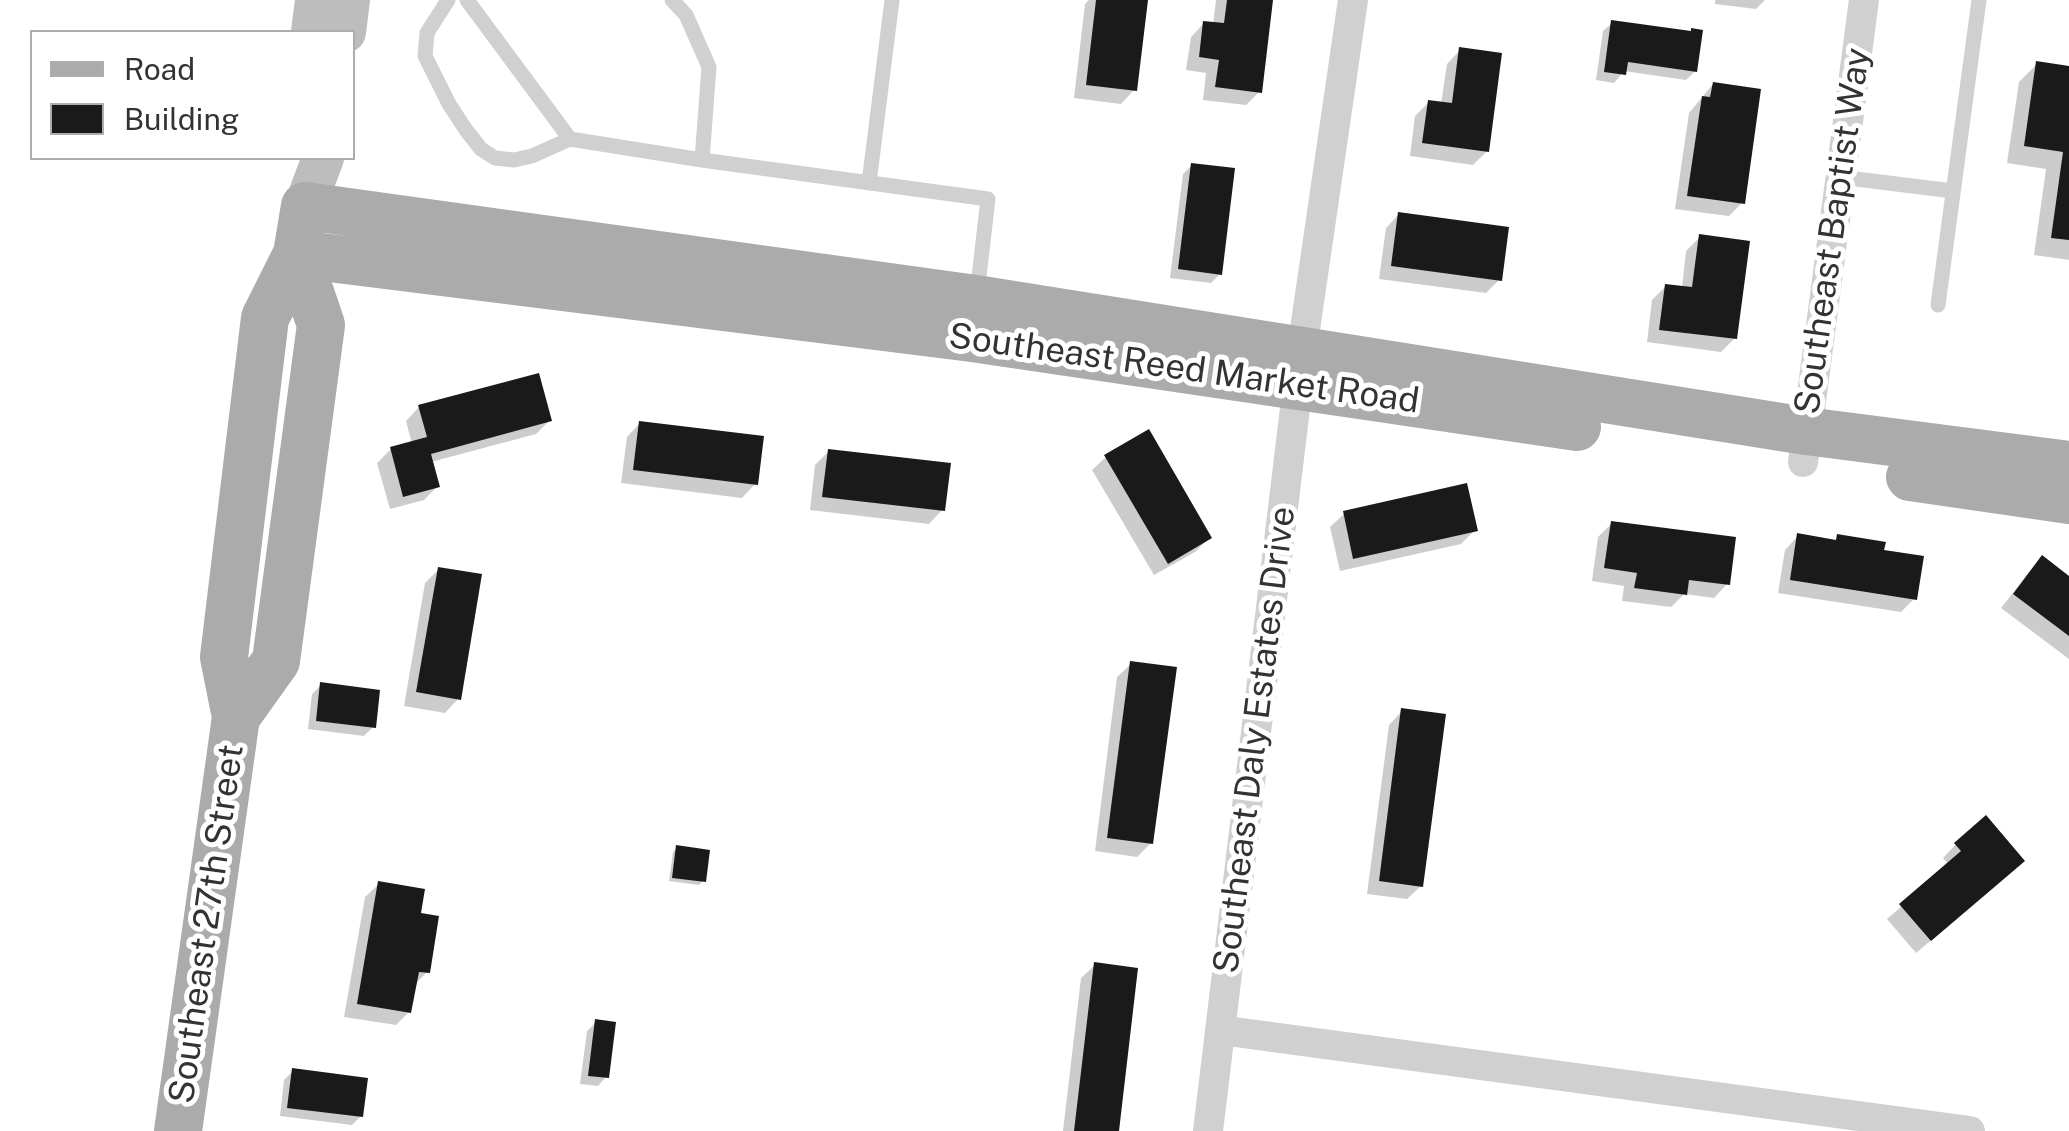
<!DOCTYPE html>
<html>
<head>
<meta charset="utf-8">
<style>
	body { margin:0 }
	#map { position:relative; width:2069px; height:1131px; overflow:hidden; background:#fff; font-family:"Public Sans",sans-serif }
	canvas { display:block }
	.legend { position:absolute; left:30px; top:30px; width:325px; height:130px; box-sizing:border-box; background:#fff; border:2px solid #adadad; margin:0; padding:12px 18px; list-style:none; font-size:30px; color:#333 }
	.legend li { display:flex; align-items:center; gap:20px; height:50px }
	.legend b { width:50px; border:2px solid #adadad }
</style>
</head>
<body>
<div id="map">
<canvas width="2069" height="1131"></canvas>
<ul class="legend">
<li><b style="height:12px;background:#ababab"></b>Road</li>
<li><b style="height:28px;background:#1a1a1a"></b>Building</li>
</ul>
</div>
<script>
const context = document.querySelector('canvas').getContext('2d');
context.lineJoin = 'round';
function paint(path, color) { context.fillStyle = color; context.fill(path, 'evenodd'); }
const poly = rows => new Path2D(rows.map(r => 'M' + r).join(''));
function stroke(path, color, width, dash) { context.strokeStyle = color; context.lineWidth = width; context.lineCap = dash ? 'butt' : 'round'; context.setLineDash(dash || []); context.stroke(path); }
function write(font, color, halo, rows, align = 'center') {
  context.font = font + ' "Public Sans",sans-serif'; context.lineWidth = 10; context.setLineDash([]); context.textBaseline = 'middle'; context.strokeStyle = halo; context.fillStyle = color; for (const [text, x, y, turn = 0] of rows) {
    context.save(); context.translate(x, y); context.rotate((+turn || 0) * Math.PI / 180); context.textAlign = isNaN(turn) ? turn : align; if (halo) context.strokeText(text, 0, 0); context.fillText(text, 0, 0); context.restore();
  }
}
const shadow = poly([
	[1089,0,1145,0,1134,90,1121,104,1074,98,1085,4],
	[1216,0,1271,0,1259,92,1246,105,1203,100,1206,73,1186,70,1191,37,1204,23,1213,25],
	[1715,0,1765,0,1756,9,1715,4],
	[1612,23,1695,71,1686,80,1624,71,1614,83,1596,80,1603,31],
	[1460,50,1487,151,1473,165,1410,156,1415,116,1429,102,1441,104,1447,64],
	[2037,64,2069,68,2069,260,2034,255,2046,169,2007,163,2019,82],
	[1713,84,1742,203,1729,216,1675,209,1689,113],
	[1192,165,1220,274,1211,283,1170,278,1183,174],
	[1399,214,1499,280,1486,293,1379,279,1386,228],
	[1700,237,1735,338,1721,352,1647,342,1652,300,1666,286,1682,288,1686,251],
	[419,407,550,420,536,434,431,462,437,487,424,500,390,509,377,463,391,449,412,444,406,421],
	[640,423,755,484,742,498,621,483,627,437],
	[829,451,942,510,929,524,810,510,815,465],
	[1106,457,1209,538,1195,552,1154,575,1092,470],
	[1344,514,1475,530,1461,544,1340,571,1330,527],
	[1612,523,1727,584,1714,598,1684,594,1671,607,1622,601,1624,586,1592,581,1598,537],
	[1798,536,1833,542,1838,537,1882,552,1915,598,1901,612,1778,593,1785,550],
	[2042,558,2069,579,2069,659,2001,608,2029,572],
	[439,569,458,699,445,713,404,706,425,583],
	[1131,664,1151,843,1137,857,1095,851,1117,677],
	[321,685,373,727,364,736,308,729,312,694],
	[1402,711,1421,886,1407,899,1367,894,1389,725],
	[1956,844,2009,874,1916,953,1887,919,1949,865,1943,858],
	[677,848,703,881,699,885,669,881,673,852],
	[379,884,418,915,427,972,414,985,409,1012,396,1025,344,1017,365,897],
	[1095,965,1117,1131,1063,1131,1081,978],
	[596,1022,606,1077,598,1086,580,1084,587,1031],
	[293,1071,361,1116,352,1125,280,1116,284,1080]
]);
const building = poly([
	[1096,0,1148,0,1137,91,1086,85],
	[1227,0,1273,0,1262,93,1215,87,1219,60,1199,57,1203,21,1224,23],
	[1611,20,1691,31,1691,28,1703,30,1697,72,1628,62,1626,75,1604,72],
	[1459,47,1502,53,1489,152,1422,143,1428,100,1452,103],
	[2036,61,2069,66,2069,240,2051,238,2063,152,2024,146],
	[1713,82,1761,89,1745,204,1687,196,1702,96,1710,97],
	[1191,163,1235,168,1222,275,1178,269],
	[1398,212,1509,227,1502,281,1391,266],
	[1699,234,1750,241,1737,339,1659,330,1665,284,1692,287],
	[539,373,552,421,431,454,440,487,403,497,390,447,427,437,418,405],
	[639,421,764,436,758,485,633,470],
	[1149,429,1212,538,1168,564,1104,455],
	[828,449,951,463,945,511,822,497],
	[1467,483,1478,531,1353,559,1343,511],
	[1611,521,1736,537,1730,585,1689,580,1687,595,1634,588,1637,573,1604,568],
	[1797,533,1836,540,1837,534,1886,542,1884,550,1924,556,1917,600,1790,580],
	[2042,555,2069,576,2069,636,2013,594],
	[438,567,482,574,461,700,416,692],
	[1130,661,1177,667,1153,844,1107,838],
	[320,682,380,690,376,728,316,721],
	[1401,708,1446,714,1423,887,1379,881],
	[1986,815,2025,861,1931,941,1899,904,1961,851,1954,843],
	[676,845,710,850,706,882,672,878],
	[378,881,425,889,421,913,439,916,430,973,419,972,411,1013,357,1004],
	[1094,962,1138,968,1119,1131,1074,1131],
	[595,1019,616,1022,609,1078,588,1076],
	[292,1068,368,1078,363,1117,287,1108]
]);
const lane = poly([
	[448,0,427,33,425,56,449,104,466,130,481,149,495,158,514,160,532,156,570,139,702,160],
	[467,0,570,139],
	[672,0,686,15,709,67,702,160,988,199,977,294],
	[1840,177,1953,191],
	[869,183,892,0],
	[1938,305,1979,0]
]);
const street = poly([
	[1803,462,1864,0],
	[1220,1030,1970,1131],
	[1208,1131,1302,350,1353,0]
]);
const secondary = poly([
	[312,32,316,0],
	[345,32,349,0],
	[305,206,323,158]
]);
const primary = poly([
	[297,254,972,338,1577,427],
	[1910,477,2069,500],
	[236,717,276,661,321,325,297,254],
	[178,1131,236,717,224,657,265,318,297,254,305,206,976,299,1806,431,2069,465]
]);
const streetNames = [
	["Southeast Baptist Way",1833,231,-82],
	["Southeast Reed Market Road",1184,369,8],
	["Southeast Daly Estates Drive",1255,740,-83],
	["Southeast 27th Street",207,924,-82]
];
paint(shadow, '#0003');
paint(building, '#1a1a1a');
stroke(lane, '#d0d0d0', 15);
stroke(street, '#d0d0d0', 30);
stroke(secondary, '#bdbdbd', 42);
stroke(primary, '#ababab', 48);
write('35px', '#333', '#fff', streetNames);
</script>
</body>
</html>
